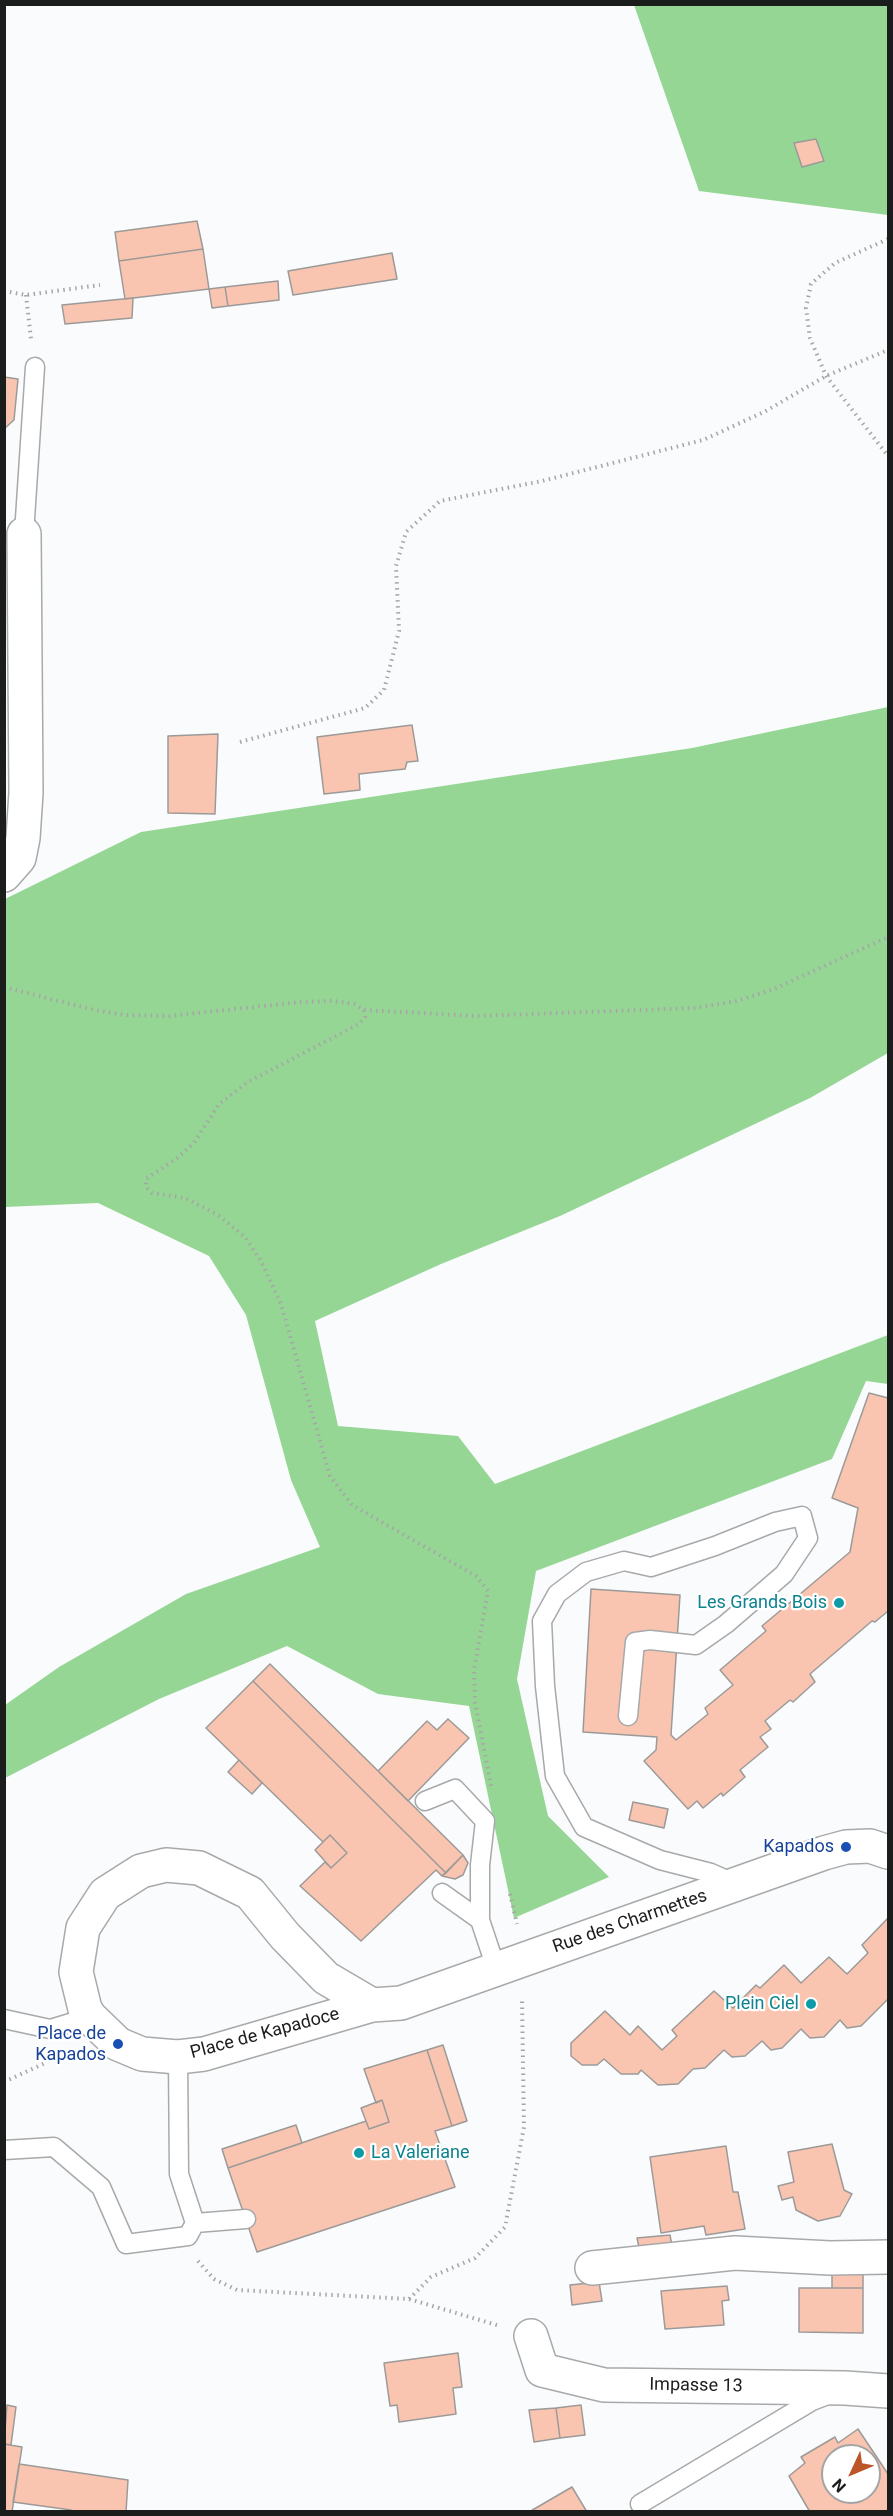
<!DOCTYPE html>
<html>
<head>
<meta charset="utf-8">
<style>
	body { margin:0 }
	#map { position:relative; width:893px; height:2516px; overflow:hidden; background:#fafbfc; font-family:Roboto,sans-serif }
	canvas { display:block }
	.frame { position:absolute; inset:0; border:6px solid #1b1c1c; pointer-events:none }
	.north { position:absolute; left:821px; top:2444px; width:60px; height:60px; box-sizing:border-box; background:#fff; border:2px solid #a4a4a4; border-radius:50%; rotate:226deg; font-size:16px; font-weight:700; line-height:24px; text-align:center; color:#1b1c1c }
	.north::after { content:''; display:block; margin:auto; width:21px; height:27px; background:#bc5628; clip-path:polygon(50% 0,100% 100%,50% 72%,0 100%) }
</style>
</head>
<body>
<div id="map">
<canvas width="893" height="2516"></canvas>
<div class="frame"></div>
<div class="north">N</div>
</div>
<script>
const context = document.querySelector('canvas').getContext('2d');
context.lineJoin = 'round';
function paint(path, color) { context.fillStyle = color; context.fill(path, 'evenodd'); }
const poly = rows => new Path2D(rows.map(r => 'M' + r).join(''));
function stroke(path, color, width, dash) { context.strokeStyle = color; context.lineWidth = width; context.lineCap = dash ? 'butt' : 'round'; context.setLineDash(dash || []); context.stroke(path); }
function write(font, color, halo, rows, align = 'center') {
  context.font = font + ' Roboto,sans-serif'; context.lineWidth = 4.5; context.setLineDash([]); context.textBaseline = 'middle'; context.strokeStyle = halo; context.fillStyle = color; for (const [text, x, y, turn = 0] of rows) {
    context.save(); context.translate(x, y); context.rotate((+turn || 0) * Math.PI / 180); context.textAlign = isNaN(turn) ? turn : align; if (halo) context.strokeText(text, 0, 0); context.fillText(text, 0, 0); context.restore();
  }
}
const forest = poly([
	[634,5,888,5,888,215,699,191],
	[888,707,888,1053,810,1098,560,1216,441,1264,315,1321,338,1426,458,1436,495,1484,888,1335,888,1384,866,1381,832,1459,536,1571,517,1679,548,1816,609,1877,514,1918,469,1706,378,1694,287,1646,159,1699,5,1778,5,1705,59,1667,186,1594,320,1547,291,1480,246,1315,209,1256,98,1203,5,1207,5,899,141,832,692,748]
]);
const building = poly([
	[816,139,824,161,802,167,794,143,816,139],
	[197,221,203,249,119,261,115,232,197,221],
	[203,249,209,289,125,299,119,261,203,249],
	[392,253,397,279,293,295,288,271,392,253],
	[278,281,279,300,228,306,225,287,278,281],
	[225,287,228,306,212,308,209,289,225,287],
	[133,298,132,318,65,324,62,305,133,298],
	[4,377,18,379,14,420,4,429,4,377],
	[412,725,418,761,407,762,405,769,359,774,360,790,324,794,317,737,412,725],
	[218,734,215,814,168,813,168,736,218,734],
	[869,1393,888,1398,888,1611,875,1622,872,1621,810,1674,815,1682,793,1702,790,1700,765,1721,771,1729,760,1737,768,1747,740,1770,745,1777,723,1796,721,1793,703,1808,697,1801,688,1809,644,1761,656,1750,657,1737,583,1732,591,1589,680,1595,671,1735,676,1740,708,1714,705,1708,733,1685,720,1670,766,1631,762,1626,850,1552,858,1508,832,1498,869,1393],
	[270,1664,463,1855,446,1873,253,1681,270,1664],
	[253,1681,446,1873,442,1876,436,1870,361,1941,300,1886,325,1862,331,1868,347,1853,330,1835,323,1842,206,1728,253,1681],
	[448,1719,469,1738,408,1801,378,1771,427,1721,437,1730,448,1719],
	[239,1760,262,1783,252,1794,228,1772,239,1760],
	[633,1802,668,1809,664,1828,629,1820,633,1802],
	[330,1835,347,1853,331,1868,315,1850,330,1835],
	[463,1855,468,1863,463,1875,455,1879,442,1876,463,1855],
	[888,1918,888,1999,861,2026,847,2028,840,2020,824,2037,810,2038,801,2029,782,2048,771,2050,762,2041,745,2056,732,2057,724,2050,705,2068,693,2069,678,2084,658,2085,641,2070,638,2074,621,2074,604,2059,597,2065,582,2065,571,2056,571,2043,605,2011,630,2035,638,2026,662,2050,677,2036,672,2030,714,1991,733,2008,756,1985,760,1988,784,1965,801,1983,829,1957,847,1974,868,1953,862,1945,888,1918],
	[443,2045,467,2121,452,2126,427,2050,443,2045],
	[427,2050,452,2126,435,2131,455,2187,257,2252,228,2168,366,2121,369,2129,389,2122,382,2100,376,2103,364,2069,427,2050],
	[382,2100,389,2122,369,2129,361,2108,382,2100],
	[296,2125,302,2143,228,2168,222,2149,296,2125],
	[832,2144,844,2190,852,2194,840,2216,818,2221,796,2210,793,2197,782,2200,778,2186,794,2182,788,2152,832,2144],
	[726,2146,733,2192,738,2192,745,2229,706,2235,704,2226,661,2233,650,2157,726,2146],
	[670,2235,673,2252,641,2256,637,2238,670,2235],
	[832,2268,863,2268,863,2288,832,2288,832,2268],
	[599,2282,602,2301,572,2305,570,2285,599,2282],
	[727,2286,729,2300,722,2301,724,2325,665,2329,661,2291,727,2286],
	[799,2288,863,2288,863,2333,799,2332,799,2288],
	[458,2353,462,2387,453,2388,456,2414,399,2422,397,2405,390,2406,384,2363,458,2353],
	[7,2405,16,2407,11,2445,4,2444,7,2405],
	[581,2405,585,2435,560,2438,556,2408,581,2405],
	[556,2408,560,2438,534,2442,529,2410,556,2408],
	[858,2429,888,2474,888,2512,810,2512,789,2476,805,2463,801,2457,835,2437,838,2443,858,2429],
	[833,2456,869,2456,869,2492,833,2492,833,2456],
	[4,2444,22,2447,12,2512,4,2512,4,2444],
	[19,2464,128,2480,126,2512,71,2512,71,2510,13,2502,19,2464],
	[572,2487,587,2512,529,2512,572,2487]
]);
const path = poly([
	[888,239,835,263,811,284,806,308,810,338,826,376,888,456],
	[4,291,26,295,100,285],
	[26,295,31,339],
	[240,742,365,708,384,690,399,631,396,566,406,532,440,501,542,481,703,440,764,412,826,376,888,350],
	[4,987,94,1010,126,1015,169,1016,301,1002,334,1001,354,1004,364,1010,478,1016,694,1008,737,1001,774,989,888,937],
	[364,1010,365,1017,359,1024,248,1082,219,1104,194,1143,177,1158,146,1179,146,1187,152,1193,185,1198,218,1215,245,1237,261,1261,281,1304,330,1476,352,1505,476,1576,488,1591,474,1670,475,1702,491,1786],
	[510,1894,517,1924],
	[4,2082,45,2063,48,2056],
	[198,2261,214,2279,237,2290,409,2299,500,2326],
	[409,2299,431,2277,475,2258,505,2227,524,2127,522,1997]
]);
const lane = poly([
	[24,534,35,367],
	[628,1716,635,1642,650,1640,696,1645,726,1624,784,1574,808,1538,802,1516,775,1522,715,1546,651,1567,624,1561,586,1572,557,1594,542,1621,545,1686,555,1776,584,1827,660,1860,711,1873,736,1884],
	[425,1801,455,1789,485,1821,480,1865,480,1920,496,1968],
	[442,1893,480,1920],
	[4,2019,50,2029,90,2017],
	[4,2150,54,2147,101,2187,126,2244,188,2236,195,2223,179,2174,178,2057],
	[195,2223,246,2219],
	[640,2504,812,2401,830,2394]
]);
const street = poly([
	[4,875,19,858,23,838,26,793,24,534],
	[372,2005,326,1978,285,1936,250,1893,199,1868,166,1865,141,1871,105,1894,83,1928,76,1972,85,2009,90,2017,118,2044,142,2054,178,2057,204,2054,372,2005,401,2003,824,1853,846,1847,870,1846,888,1852],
	[592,2268,735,2253,830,2258,888,2257],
	[531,2336,542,2370,604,2385,845,2388,888,2391]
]);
const markers = [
	[839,1603,6,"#0f9aa8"],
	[846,1847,6,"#1a4fb4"],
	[811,2004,6,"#0f9aa8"],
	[118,2044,6,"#1a4fb4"],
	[359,2153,6,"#0f9aa8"]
];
const cultureNames = [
	["Les Grands Bois",827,1603],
	["Plein Ciel",799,2004],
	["La Valeriane",371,2153,"left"]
];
const transitNames = [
	["Kapados",834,1847],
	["Place de",106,2034],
	["Kapados",106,2055]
];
const streetNames = [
	["Rue des Charmettes",630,1922,-19],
	["Place de Kapadoce",265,2034,-15],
	["Impasse 13",696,2386,1]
];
paint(forest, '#96d695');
paint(building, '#fac5b0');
stroke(building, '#9c9a99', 1.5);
stroke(lane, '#a8a9aa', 21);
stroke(street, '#a8a9aa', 36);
stroke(path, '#a5a6a6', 4, [1.5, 4.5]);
stroke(lane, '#fff', 18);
stroke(street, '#fff', 33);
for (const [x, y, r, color] of markers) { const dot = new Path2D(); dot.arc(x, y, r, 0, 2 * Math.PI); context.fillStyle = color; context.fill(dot); stroke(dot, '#fff', 2); }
write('18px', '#0d838f', '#fff', cultureNames, 'right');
write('18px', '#164399', '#fff', transitNames, 'right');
write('18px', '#1b1c1c', '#fff', streetNames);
</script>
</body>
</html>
